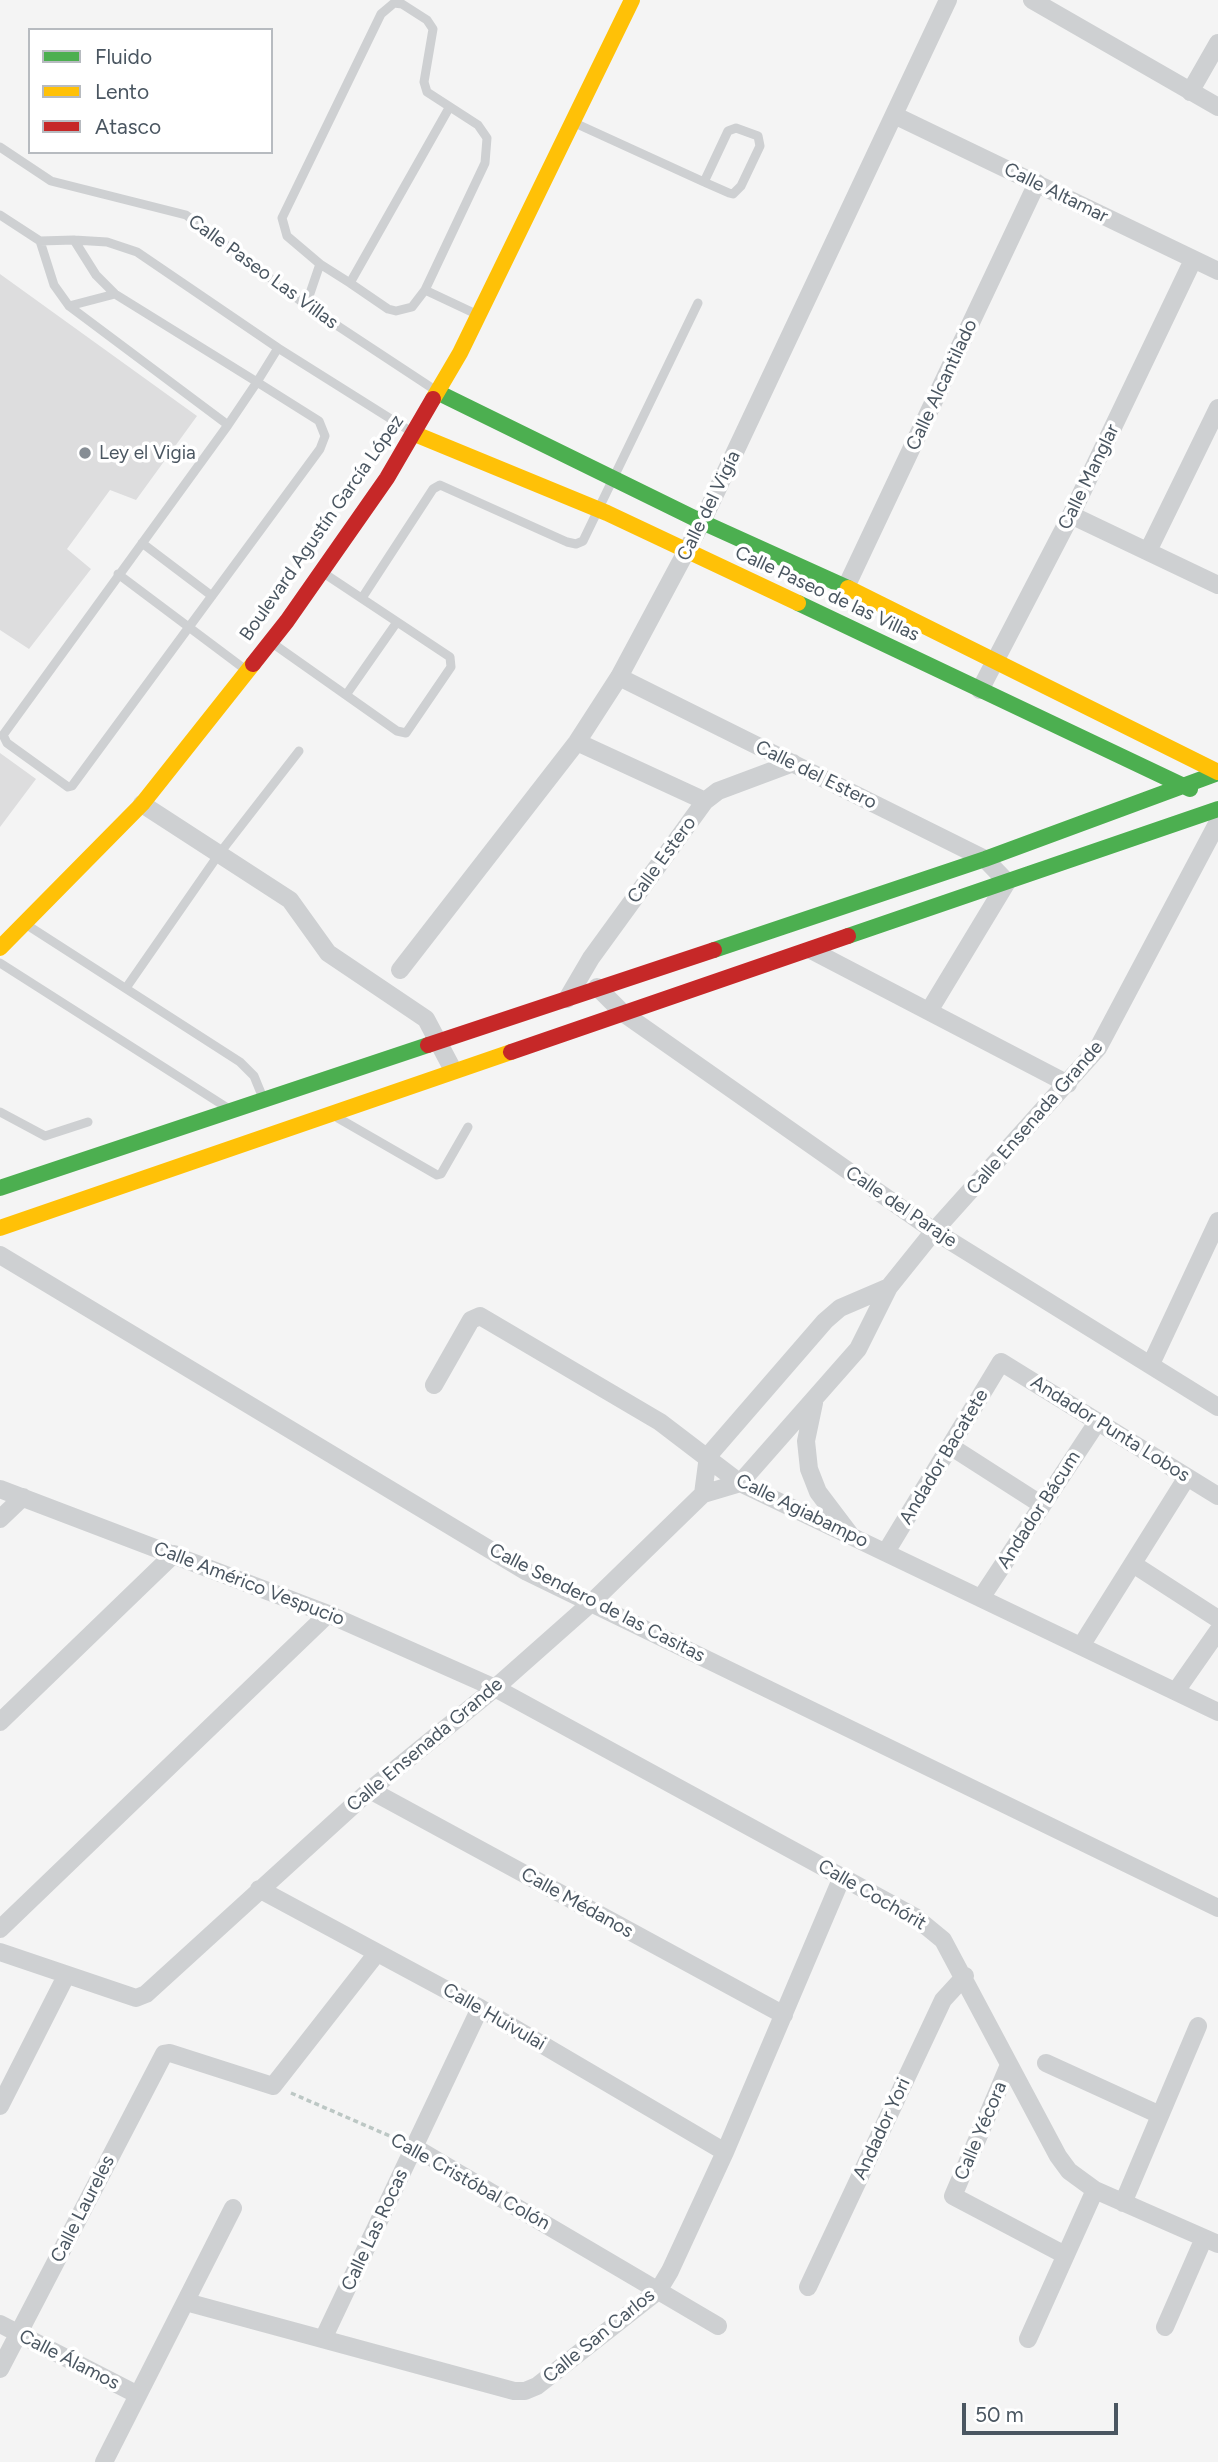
<!DOCTYPE html>
<html>
<head>
<meta charset="utf-8">
<style>
	body { margin:0 }
	#map { position:relative; width:1218px; height:2462px; overflow:hidden; background:#f4f4f4; font-family:Figtree,sans-serif }
	canvas { display:block }
	.legend { position:absolute; left:28px; top:28px; width:245px; height:126px; box-sizing:border-box; background:#fff; border:2px solid #b7bbc0; margin:0; padding:9px 12px; list-style:none; font-size:21px; color:#4a5661 }
	.legend li { display:flex; align-items:center; gap:14px; height:35px }
	.legend b { width:35px; border:2px solid #b7bbc0 }
	.scale { position:absolute; left:962px; top:2403px; width:156px; height:32px; box-sizing:border-box; border:4px solid #4a5661; border-top:0; padding-left:9px; font-size:21px; line-height:24px; white-space:nowrap; color:#4a5661; -webkit-text-stroke:5px #fff; paint-order:stroke }
</style>
</head>
<body>
<div id="map">
<canvas width="1218" height="2462"></canvas>
<ul class="legend">
<li><b style="height:9px;background:#4caf50"></b>Fluido</li>
<li><b style="height:9px;background:#ffc107"></b>Lento</li>
<li><b style="height:9px;background:#c62828"></b>Atasco</li>
</ul>
<div class="scale">50 m</div>
</div>
<script>
const context = document.querySelector('canvas').getContext('2d');
context.lineJoin = 'round';
function paint(path, color) { context.fillStyle = color; context.fill(path, 'evenodd'); }
const poly = rows => new Path2D(rows.map(r => 'M' + r).join(''));
function stroke(path, color, width, dash) { context.strokeStyle = color; context.lineWidth = width; context.lineCap = dash ? 'butt' : 'round'; context.setLineDash(dash || []); context.stroke(path); }
function write(font, color, halo, rows, align = 'center') {
  context.font = font + ' Figtree,sans-serif'; context.lineWidth = 7; context.setLineDash([]); context.textBaseline = 'middle'; context.strokeStyle = halo; context.fillStyle = color; for (const [text, x, y, turn = 0] of rows) {
    context.save(); context.translate(x, y); context.rotate((+turn || 0) * Math.PI / 180); context.textAlign = isNaN(turn) ? turn : align; if (halo) context.strokeText(text, 0, 0); context.fillText(text, 0, 0); context.restore();
  }
}
const building = poly([
	[0,274,197,416,136,500,110,490,67,549,91,569,29,649,0,630],
	[0,753,36,779,0,827]
]);
const path = poly([
	[291,2093,399,2140]
]);
const lane = poly([
	[577,124,704,182,729,193,733,194,741,186,760,146,758,136,736,128,728,131,704,182],
	[0,147,51,181,186,215,306,305,435,390],
	[0,215,40,241,74,240,107,242,137,252,278,348,257,382,228,425,3,735,7,743,68,787,72,786,320,449,325,436,319,421,257,382,115,294,96,275,74,240],
	[40,241,54,285,69,306,228,425],
	[320,264,350,283,449,108],
	[350,283,388,309,396,311,412,307,425,290],
	[306,305,320,264,287,236,282,218,381,14,394,3,402,4,427,20,433,29,424,82,427,92,478,125,487,138,485,163,425,290,476,314],
	[69,306,115,294],
	[278,348,410,431],
	[142,543,212,596],
	[118,574,246,670],
	[362,598,433,489,440,485,567,542,576,544,583,541,698,303],
	[275,645,397,731,406,733,451,667,450,657,325,574],
	[346,695,397,622],
	[27,925,240,1062,254,1076,263,1098],
	[0,963,226,1107],
	[126,988,219,854,299,751],
	[0,1112,45,1136,88,1122],
	[338,1118,437,1175,441,1174,468,1127]
]);
const street = poly([
	[1032,0,1218,107],
	[1190,92,1218,43],
	[894,115,1218,271],
	[1071,515,1218,585],
	[1148,551,1218,408],
	[846,587,1037,183],
	[619,677,985,859,1007,882,929,1011],
	[980,690,1071,515,1193,260],
	[577,742,705,801],
	[142,804,290,900,328,953,426,1019,453,1070],
	[811,950,1068,1084],
	[400,970,577,742,619,677,702,522,948,0],
	[597,987,623,1013,934,1231,1218,1407],
	[567,999,591,958,705,801,718,791,793,763],
	[0,1255,527,1572,1218,1908],
	[1151,1364,1218,1221],
	[434,1385,471,1320,480,1316,660,1422,740,1483,1218,1712],
	[814,1403,806,1441,809,1469,818,1492,849,1533],
	[950,1446,1042,1505],
	[0,1489,328,1614,495,1688,915,1917,943,1940,1058,2156,1069,2171,1095,2190,1218,2244],
	[703,1494,708,1456,825,1321,840,1308,889,1287],
	[0,1519,23,1497],
	[886,1552,1001,1362,1218,1496],
	[1133,1564,1218,1619],
	[981,1598,1098,1421],
	[1081,1646,1187,1477],
	[1176,1691,1218,1631],
	[0,1722,174,1554],
	[370,1790,784,2015],
	[259,1889,480,2008,725,2152],
	[0,1929,328,1614],
	[0,1952,136,1998,146,1994,370,1790,495,1688,591,1603,703,1494,740,1483,858,1349,889,1287,934,1231,1098,1048,1218,822],
	[1046,2063,1160,2115],
	[1009,2065,953,2196,1065,2255],
	[0,2106,66,1976],
	[414,2147,718,2326],
	[1123,2203,1198,2026],
	[808,2287,943,2000,965,1976],
	[186,2302,514,2391,525,2391,537,2386,658,2291,670,2271,725,2152,842,1877],
	[0,2324,138,2395],
	[1165,2327,1204,2238],
	[323,2339,480,2008],
	[1028,2339,1095,2190],
	[0,2369,164,2054,170,2053,273,2086,377,1953],
	[104,2462,233,2208]
]);
const fast = poly([
	[439,393,702,522,848,588],
	[798,603,1190,789],
	[848,936,1218,809],
	[714,950,985,859,1218,773],
	[0,1188,428,1045]
]);
const slow = poly([
	[433,399,460,353,632,0],
	[415,434,607,513,798,603],
	[848,588,1218,772],
	[0,948,142,804,253,664],
	[0,1228,511,1052]
]);
const jam = poly([
	[253,664,287,621,387,478,433,399],
	[428,1045,714,950],
	[511,1052,848,936]
]);
const markers = [
	[85,453,7,"#868d94"]
];
const streetNames = [
	["Calle Altamar",1056,193,26],
	["Calle Paseo Las Villas",263,272,36],
	["Calle Alcantilado",942,385,-65],
	["Calle Manglar",1089,477,-64],
	["Calle del Vigía",709,506,-64],
	["Boulevard Agustín García López",322,528,-55],
	["Calle Paseo de las Villas",827,594,25],
	["Calle del Estero",816,775,26],
	["Calle Estero",662,860,-54],
	["Calle Ensenada Grande",1035,1118,-49],
	["Calle del Paraje",901,1207,34],
	["Andador Punta Lobos",1110,1429,32],
	["Andador Bacatete",944,1457,-59],
	["Andador Bácum",1039,1510,-57],
	["Calle Agiabampo",802,1511,26],
	["Calle Américo Vespucio",249,1584,21],
	["Calle Sendero de las Casitas",597,1603,27],
	["Calle Ensenada Grande",425,1745,-40],
	["Calle Cochórit",872,1895,30],
	["Calle Médanos",577,1903,29],
	["Calle Huivulai",494,2017,30],
	["Andador Yori",882,2129,-65],
	["Calle Yécora",981,2131,-67],
	["Calle Cristóbal Colón",470,2182,29],
	["Calle Laureles",83,2209,-63],
	["Calle Las Rocas",375,2230,-65],
	["Calle San Carlos",599,2336,-39],
	["Calle Álamos",69,2360,27]
];
const poiNames = [
	["Ley el Vigia",99,453]
];
paint(building, '#ddddde');
stroke(path, '#bcc7c4', 3.5, [5, 3.5]);
stroke(lane, '#ced0d2', 9);
stroke(street, '#ced0d2', 18);
stroke(fast, '#4caf50', 16);
stroke(slow, '#ffc107', 16);
stroke(jam, '#c62828', 16);
for (const [x, y, r, color] of markers) { const dot = new Path2D(); dot.arc(x, y, r, 0, 2 * Math.PI); context.fillStyle = color; context.fill(dot); stroke(dot, '#fff', 2.5); }
write('19px', '#4a5661', '#fff', streetNames);
write('19px', '#4a5661', '#fff', poiNames, 'left');
</script>
</body>
</html>
